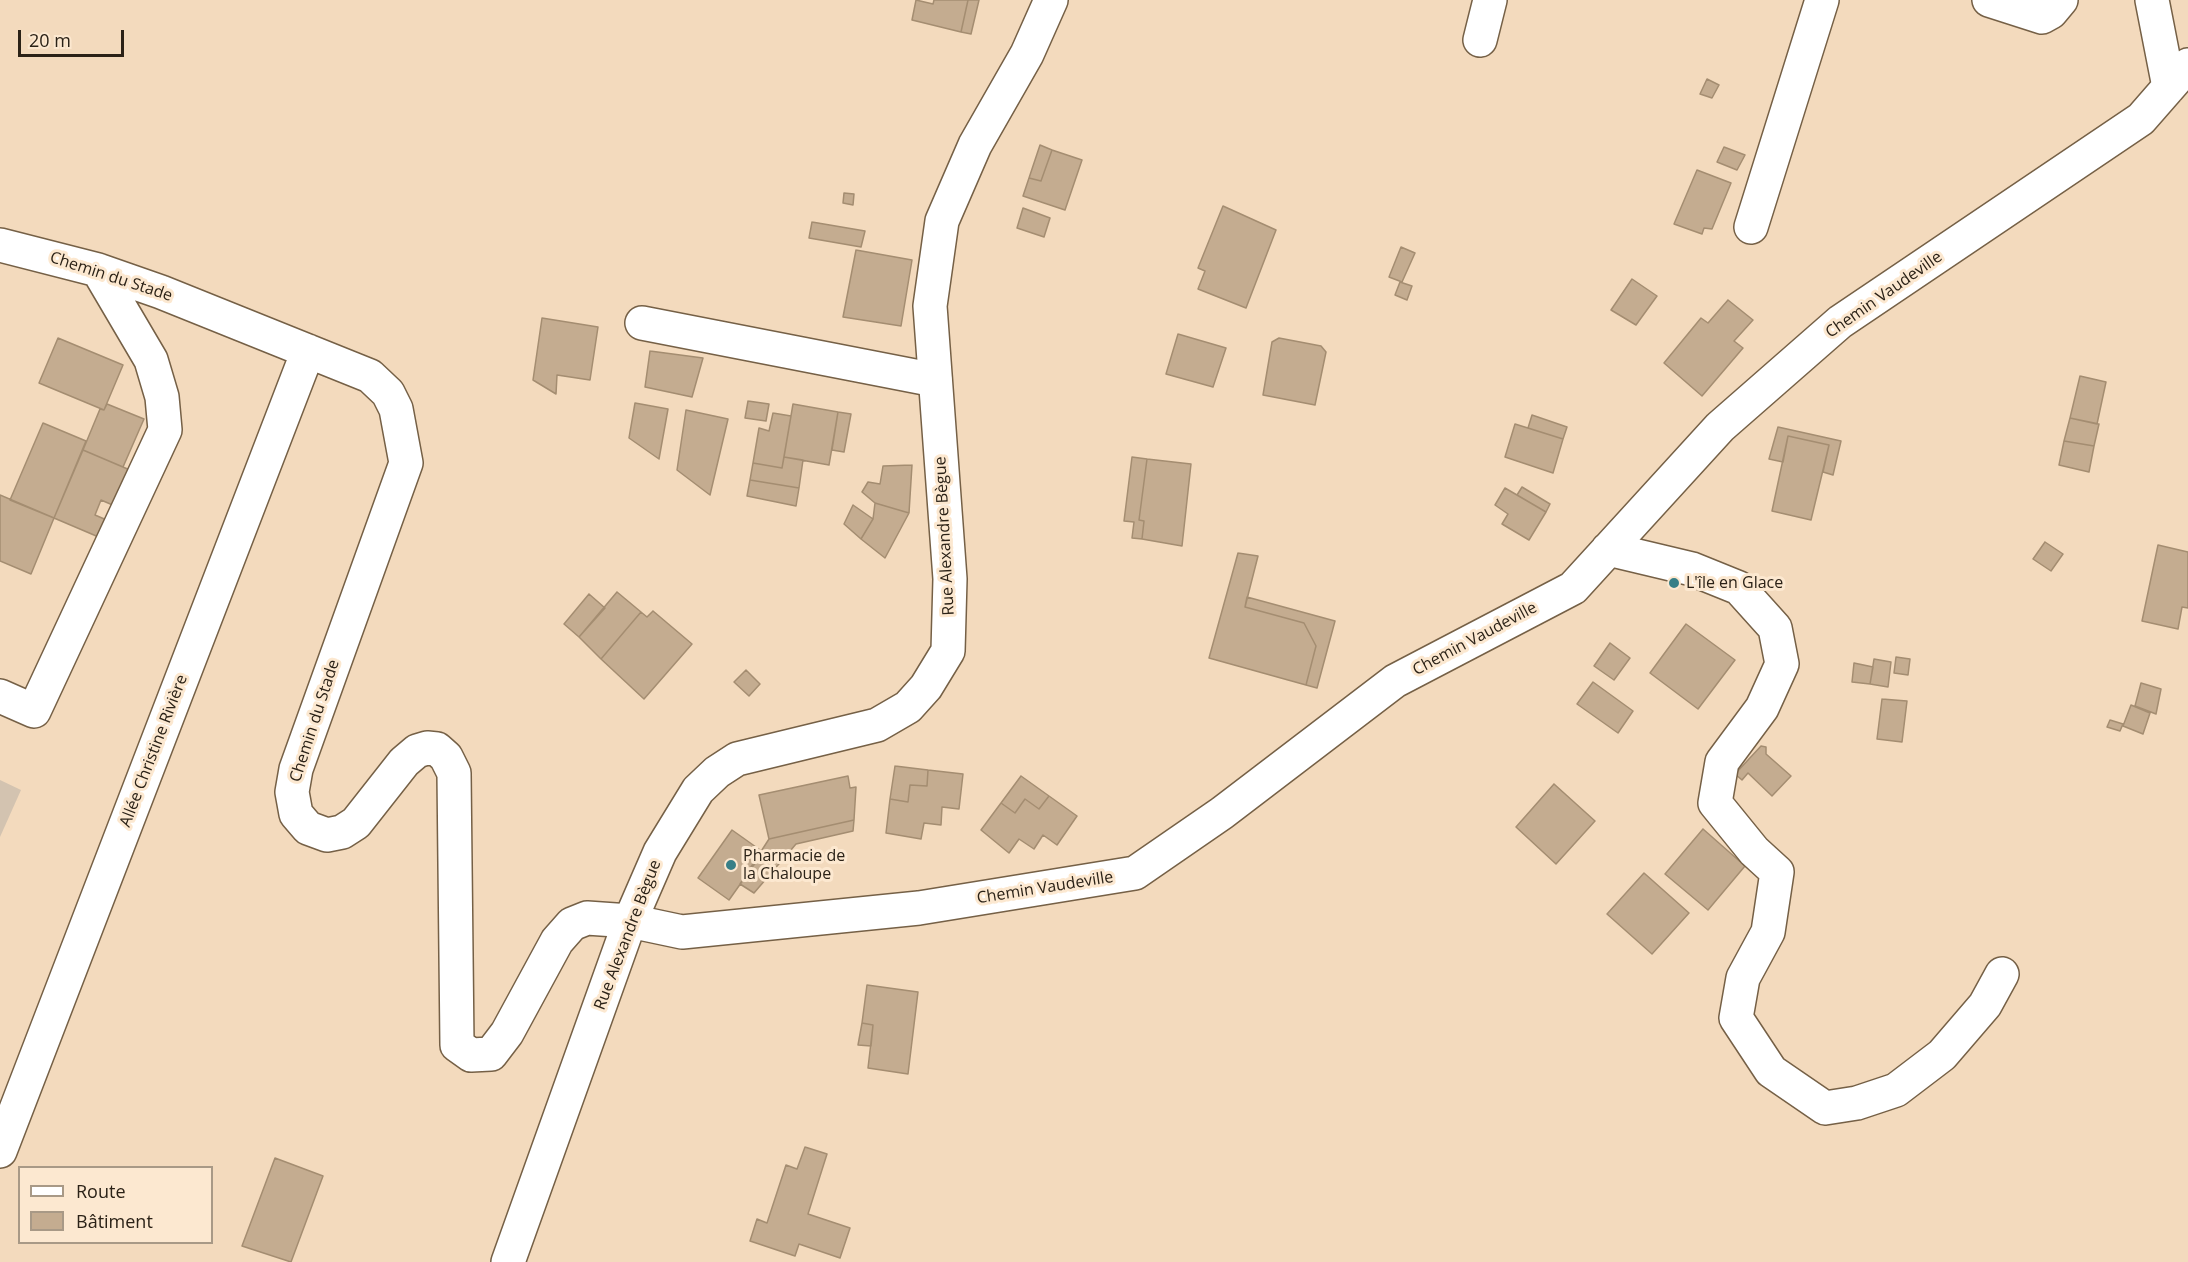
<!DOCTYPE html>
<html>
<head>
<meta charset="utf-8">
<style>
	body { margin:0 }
	#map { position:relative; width:2188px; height:1262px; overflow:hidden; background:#f3dabd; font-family:"Open Sans",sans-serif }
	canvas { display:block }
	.legend { position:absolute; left:18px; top:1166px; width:195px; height:78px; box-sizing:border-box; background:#fce8d0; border:2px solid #a89986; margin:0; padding:8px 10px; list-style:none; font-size:18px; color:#2b2217 }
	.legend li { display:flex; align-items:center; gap:12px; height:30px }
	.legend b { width:30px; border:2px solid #a89986 }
	.scale { position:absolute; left:18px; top:30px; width:106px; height:27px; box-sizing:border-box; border:3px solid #2b2217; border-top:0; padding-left:8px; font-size:18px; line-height:21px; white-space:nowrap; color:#2b2217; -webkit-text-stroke:4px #fce8d0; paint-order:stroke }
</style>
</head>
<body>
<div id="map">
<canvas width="2188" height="1262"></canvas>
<ul class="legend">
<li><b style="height:8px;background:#fff"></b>Route</li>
<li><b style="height:16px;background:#c4ac90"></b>Bâtiment</li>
</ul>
<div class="scale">20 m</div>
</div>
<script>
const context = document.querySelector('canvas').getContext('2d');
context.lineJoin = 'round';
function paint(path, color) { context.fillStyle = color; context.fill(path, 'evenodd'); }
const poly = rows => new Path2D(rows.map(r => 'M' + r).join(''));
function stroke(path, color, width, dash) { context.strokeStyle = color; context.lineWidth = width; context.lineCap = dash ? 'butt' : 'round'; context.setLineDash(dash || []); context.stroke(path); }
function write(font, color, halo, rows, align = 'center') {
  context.font = font + ' "Open Sans",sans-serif'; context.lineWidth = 6; context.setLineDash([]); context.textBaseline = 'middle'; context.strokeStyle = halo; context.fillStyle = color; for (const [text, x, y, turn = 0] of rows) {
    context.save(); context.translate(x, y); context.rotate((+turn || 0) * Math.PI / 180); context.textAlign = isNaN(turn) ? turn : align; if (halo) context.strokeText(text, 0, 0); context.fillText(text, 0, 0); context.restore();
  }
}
const green = poly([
	[0,780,21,790,0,837]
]);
const building = poly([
	[916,0,933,4,934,0,968,0,961,32,912,20,916,0],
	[968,0,979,0,971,34,961,32,968,0],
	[1707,79,1719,85,1712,98,1700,94,1707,79],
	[1040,145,1052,150,1041,181,1029,178,1040,145],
	[1724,147,1745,155,1737,170,1717,162,1724,147],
	[1052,150,1082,160,1065,210,1023,196,1029,178,1041,181,1052,150],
	[1697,170,1731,183,1712,229,1704,228,1702,234,1674,224,1697,170],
	[844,193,854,194,853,205,843,203,844,193],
	[1223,206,1276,230,1246,308,1198,289,1205,271,1198,268,1223,206],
	[1023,208,1050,218,1044,237,1017,228,1023,208],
	[812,222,865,231,861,247,809,238,812,222],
	[1401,247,1415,253,1402,282,1389,277,1401,247],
	[856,250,912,260,901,326,843,317,856,250],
	[1632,279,1657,296,1636,325,1611,310,1632,279],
	[1400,282,1412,286,1407,300,1395,295,1400,282],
	[1728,300,1753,320,1734,341,1743,348,1702,396,1664,363,1701,318,1708,323,1728,300],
	[542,318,598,327,590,380,557,375,556,394,533,380,542,318],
	[1178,334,1226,348,1213,387,1166,374,1178,334],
	[58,338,123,365,104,410,39,383,58,338],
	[1279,338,1321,346,1326,352,1315,405,1263,395,1272,342,1279,338],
	[650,351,703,358,692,397,645,387,650,351],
	[2080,376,2106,382,2097,424,2070,418,2080,376],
	[748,401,769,404,766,421,745,418,748,401],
	[635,403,668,409,659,459,629,438,635,403],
	[107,404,144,419,123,467,83,450,100,409,104,410,107,404],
	[793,404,838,412,829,465,784,457,793,404],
	[686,410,728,419,710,495,677,470,686,410],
	[838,412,851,414,844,452,832,450,838,412],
	[773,413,791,416,782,468,753,463,759,428,769,431,773,413],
	[1532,415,1567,427,1563,439,1528,428,1532,415],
	[2070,418,2099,424,2094,446,2064,441,2070,418],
	[43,423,86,441,54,518,10,500,43,423],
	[1515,424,1563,439,1553,473,1505,457,1515,424],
	[1778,427,1841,441,1833,475,1823,472,1829,445,1788,436,1783,462,1769,459,1778,427],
	[1788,436,1829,445,1811,520,1772,511,1788,436],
	[2064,441,2094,446,2089,472,2059,465,2064,441],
	[83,450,137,473,122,509,101,500,95,515,116,524,108,541,54,518,83,450],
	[784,457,803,460,799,488,750,480,753,463,782,468,784,457],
	[1132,457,1147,459,1139,520,1144,521,1142,539,1132,538,1134,522,1124,521,1132,457],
	[1147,459,1191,464,1182,546,1142,539,1144,521,1139,520,1147,459],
	[912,465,909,513,875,503,862,492,868,482,880,484,883,466,912,465],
	[750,480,799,488,796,506,747,496,750,480],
	[1522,487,1550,504,1546,512,1517,495,1522,487],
	[1505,488,1546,512,1529,540,1502,524,1508,514,1495,505,1505,488],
	[0,495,54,518,31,574,0,561,0,495],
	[875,503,909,513,885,558,861,539,873,519,875,503],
	[853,505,873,519,861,539,844,524,853,505],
	[2045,542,2063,554,2051,571,2033,559,2045,542],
	[2158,545,2188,552,2188,608,2182,607,2178,629,2142,621,2158,545],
	[1238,553,1258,556,1245,607,1304,623,1316,646,1306,685,1209,658,1238,553],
	[617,592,641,612,601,659,579,637,617,592],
	[589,594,605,608,579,637,564,624,589,594],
	[1247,597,1335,621,1317,688,1306,685,1316,646,1304,623,1245,607,1247,597],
	[653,611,692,644,644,699,601,659,641,612,647,617,653,611],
	[1686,624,1735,660,1698,709,1650,673,1686,624],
	[1610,643,1630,658,1614,680,1594,666,1610,643],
	[1896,657,1910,659,1908,675,1894,673,1896,657],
	[1874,659,1891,662,1888,687,1870,684,1874,659],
	[1854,663,1873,667,1870,684,1852,682,1854,663],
	[746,670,760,684,749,696,734,682,746,670],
	[1593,682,1633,711,1618,733,1577,704,1593,682],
	[2141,683,2161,689,2156,714,2135,706,2141,683],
	[1882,699,1907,701,1902,742,1877,739,1882,699],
	[2131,705,2150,713,2143,734,2123,726,2131,705],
	[2110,720,2123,724,2120,731,2107,727,2110,720],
	[1761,746,1766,747,1766,754,1791,776,1772,796,1748,773,1742,780,1735,774,1761,746],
	[895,766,928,770,927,786,910,785,908,802,890,799,895,766],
	[928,770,963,774,959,809,942,807,941,825,924,823,921,839,886,833,890,799,908,802,910,785,927,786,928,770],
	[848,776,850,788,856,787,854,820,769,839,759,795,848,776],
	[1021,776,1049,796,1039,809,1025,799,1015,813,1001,803,1021,776],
	[1554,784,1595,821,1556,864,1516,827,1554,784],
	[1049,796,1077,816,1057,845,1043,835,1034,849,1019,839,1009,853,981,830,1001,803,1015,813,1025,799,1039,809,1049,796],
	[854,820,853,831,796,844,754,893,740,884,769,839,854,820],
	[1703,829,1745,866,1708,910,1665,874,1703,829],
	[732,830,763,852,729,900,698,878,732,830],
	[1644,873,1689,913,1652,954,1607,914,1644,873],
	[867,985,918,992,908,1074,868,1068,873,1025,862,1023,867,985],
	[862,1023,873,1025,871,1046,858,1045,862,1023],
	[805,1147,827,1154,808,1214,850,1228,840,1258,799,1244,795,1256,750,1241,757,1219,767,1223,786,1165,797,1169,805,1147],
	[275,1158,323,1176,291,1262,242,1246,275,1158]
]);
const minor = poly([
	[1989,0,2042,17,2051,12,2061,0],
	[2152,0,2169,87],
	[1480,40,1490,0],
	[1751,227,1822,0],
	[0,245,98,270,161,292,370,376,388,393,396,409,406,463,296,769,292,792,296,814,308,828,327,835,342,832,356,823,404,762,417,751,427,748,437,749,446,757,454,773,457,1045,471,1055,491,1054,507,1033,557,941,572,924,587,918,630,921,682,932,919,908,1135,873,1222,813,1395,681,1573,588,1720,427,1840,322,2141,119,2188,65],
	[642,323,935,380],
	[1608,549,1692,569,1739,588,1775,628,1782,664,1762,708,1722,762,1715,803,1754,851,1777,872,1768,932,1743,978,1736,1018,1771,1071,1825,1108,1857,1103,1896,1090,1942,1055,1985,1005,2002,974],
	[0,696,34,711,165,430,162,397,151,360,98,270],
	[0,1151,308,351]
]);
const major = poly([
	[508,1262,630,921,660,852,698,790,717,772,737,759,877,725,908,707,926,687,948,651,950,579,930,306,942,221,975,145,1027,54,1051,0]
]);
const markers = [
	[1674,583,6,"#377f87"],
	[731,865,6,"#377f87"]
];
const streetNames = [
	["Chemin du Stade",111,277,18],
	["Chemin Vaudeville",1884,295,-35],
	["Rue Alexandre Bègue",945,536,-93],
	["Chemin Vaudeville",1475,639,-28],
	["Chemin du Stade",315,721,-72],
	["Allée Christine Rivière",154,751,-69],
	["Chemin Vaudeville",1045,888,-9],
	["Rue Alexandre Bègue",628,935,-69]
];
const poiNames = [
	["L'île en Glace",1686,583],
	["Pharmacie de",743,856],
	["la Chaloupe",743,874]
];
paint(green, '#d3c3b0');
paint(building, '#c4ac90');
stroke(building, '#a48d71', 1.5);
stroke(minor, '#756046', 36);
stroke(major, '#756046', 36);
stroke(minor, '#fff', 33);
stroke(major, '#fff', 33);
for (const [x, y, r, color] of markers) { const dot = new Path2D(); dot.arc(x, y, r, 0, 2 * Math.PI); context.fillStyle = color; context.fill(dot); stroke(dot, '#fce8d0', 2); }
write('16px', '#2b2217', '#fce8d0', streetNames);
write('16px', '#2b2217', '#fce8d0', poiNames, 'left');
</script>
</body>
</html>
